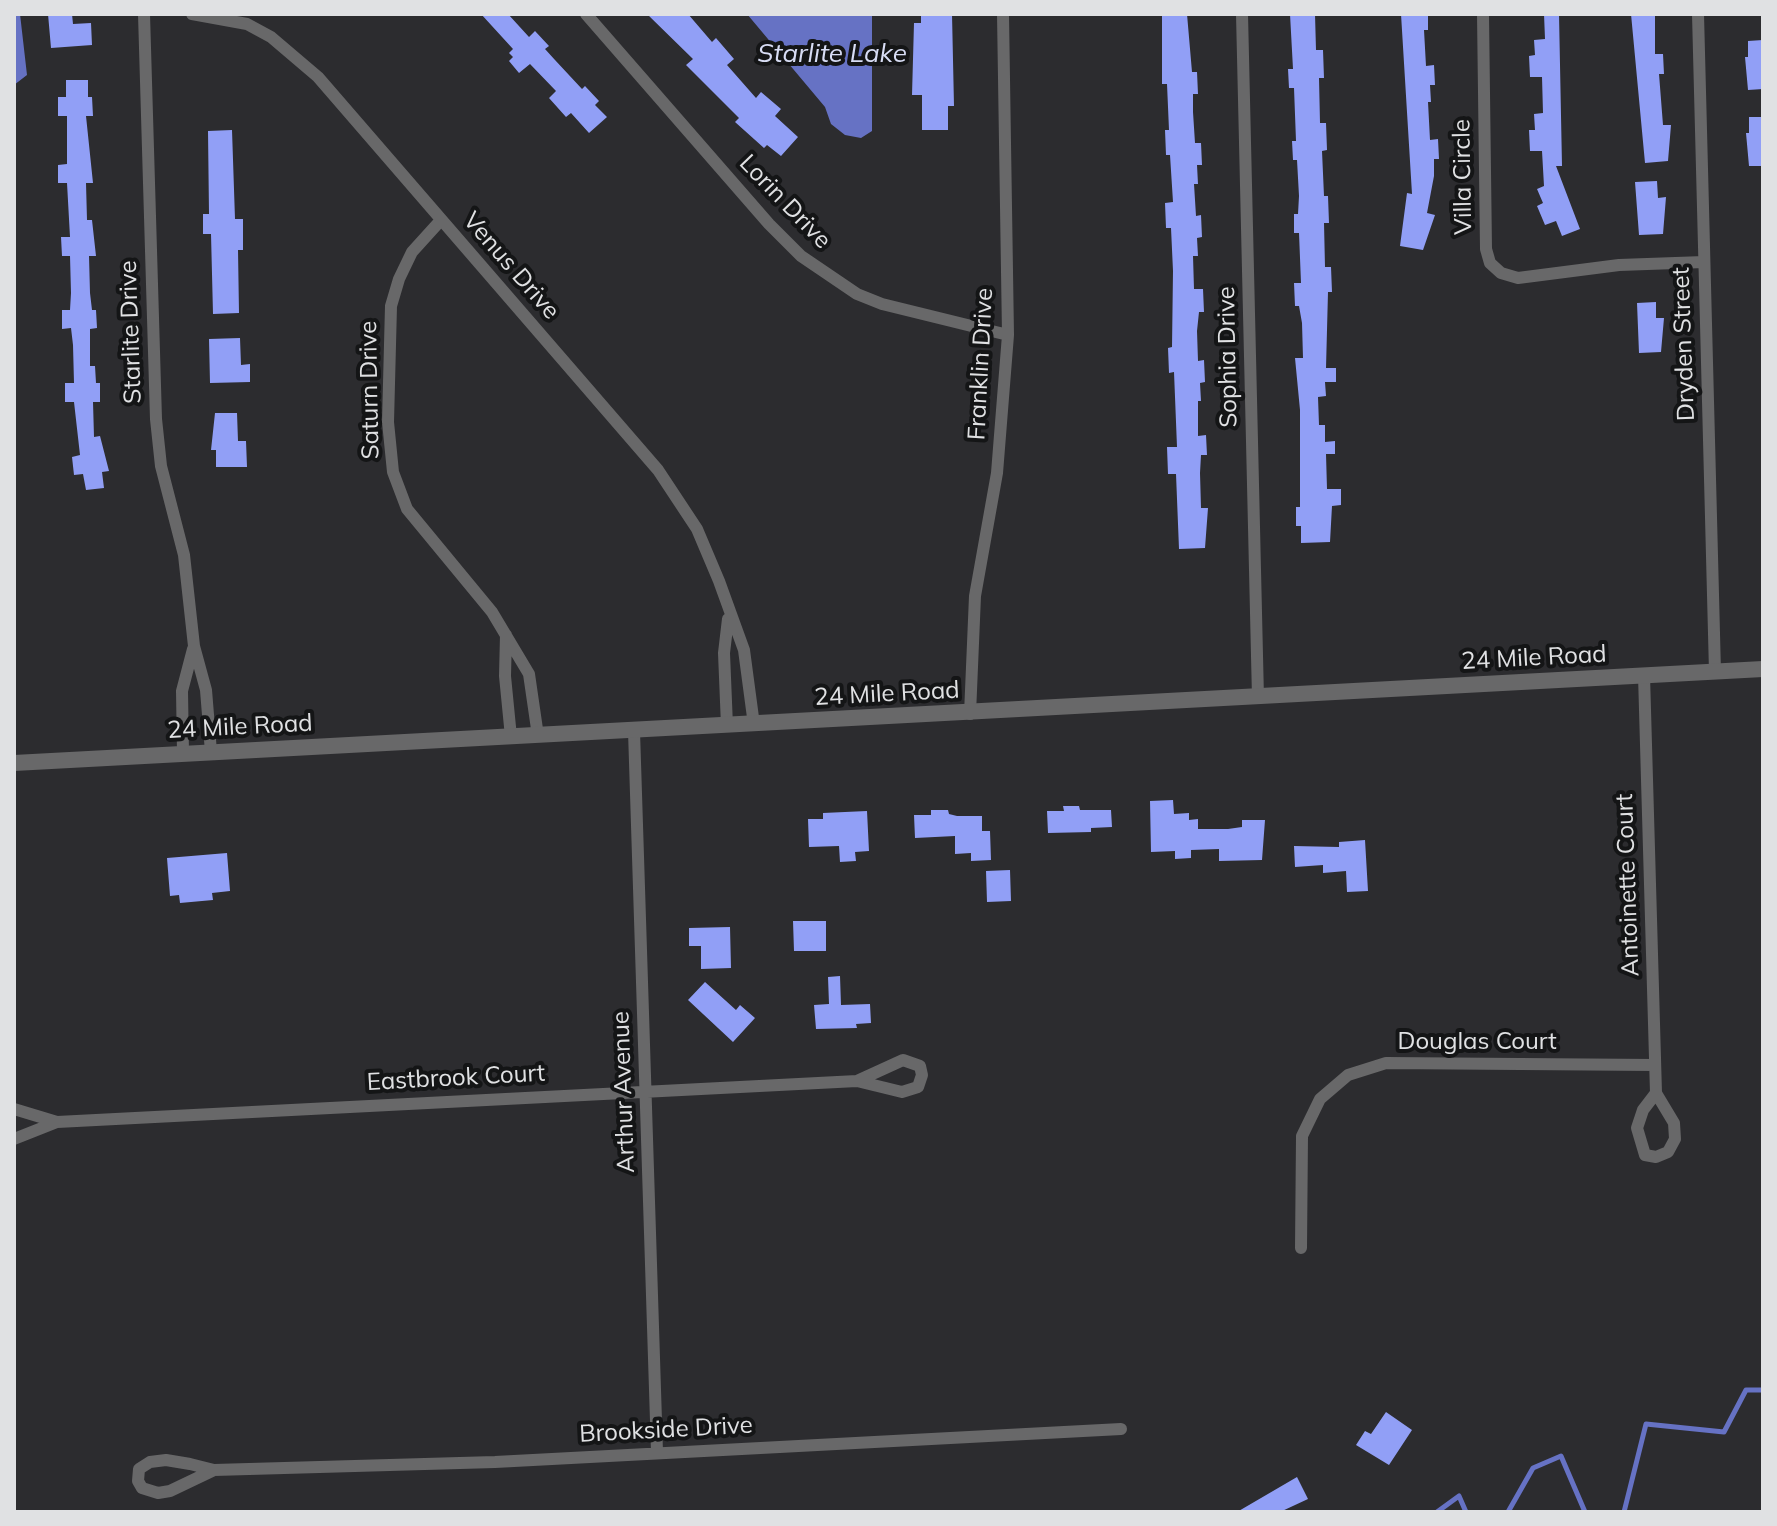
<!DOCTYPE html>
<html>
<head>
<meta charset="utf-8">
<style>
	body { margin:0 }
	#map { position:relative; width:1777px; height:1526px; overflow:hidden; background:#2c2c2f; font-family:Mulish,sans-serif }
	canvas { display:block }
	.frame { position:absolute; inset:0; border:16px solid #e0e1e3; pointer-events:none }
</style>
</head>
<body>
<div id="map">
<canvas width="1777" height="1526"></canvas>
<div class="frame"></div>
</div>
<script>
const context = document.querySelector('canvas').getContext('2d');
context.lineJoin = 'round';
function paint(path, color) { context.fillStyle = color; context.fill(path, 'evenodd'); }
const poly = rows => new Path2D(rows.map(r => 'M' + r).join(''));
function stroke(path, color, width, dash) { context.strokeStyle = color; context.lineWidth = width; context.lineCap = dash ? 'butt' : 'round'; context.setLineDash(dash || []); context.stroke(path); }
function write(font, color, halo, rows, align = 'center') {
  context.font = font + ' Mulish,sans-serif'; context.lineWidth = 8; context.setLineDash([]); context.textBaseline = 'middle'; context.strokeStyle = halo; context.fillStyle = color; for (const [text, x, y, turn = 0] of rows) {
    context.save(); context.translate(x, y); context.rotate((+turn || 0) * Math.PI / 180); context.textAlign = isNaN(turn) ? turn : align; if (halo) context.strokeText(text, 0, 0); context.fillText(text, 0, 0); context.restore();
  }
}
const water = poly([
	[14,14,20,14,27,75,14,85],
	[747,14,872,14,872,131,861,138,845,135,831,124,825,107]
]);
const stream = poly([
	[1437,1512,1459,1496,1466,1512],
	[1508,1512,1533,1468,1561,1456,1585,1512],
	[1624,1512,1646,1424,1724,1432,1746,1390,1763,1390]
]);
const building = poly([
	[48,14,72,14,73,24,91,23,92,45,51,48],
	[481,14,508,14,529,37,535,31,549,46,545,49,555,60,582,89,585,86,599,101,595,105,607,117,589,133,571,113,566,117,549,98,556,91,530,64,519,73,509,61,513,57,509,53,513,49],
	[647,14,688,14,712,42,716,38,734,59,727,65,756,98,761,92,781,109,775,116,798,137,781,156,767,145,764,148,735,122,739,118,686,65,693,59],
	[921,14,952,14,954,106,948,106,948,130,922,130,922,95,912,95,914,23,921,23],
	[1162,14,1187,14,1192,72,1197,72,1198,94,1193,94,1193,112,1195,143,1201,143,1202,165,1197,165,1198,184,1194,184,1196,216,1201,215,1202,237,1197,238,1198,256,1193,256,1194,289,1203,289,1204,312,1199,312,1197,331,1198,361,1204,360,1205,382,1200,383,1201,401,1198,401,1198,436,1206,435,1207,455,1201,455,1200,473,1201,508,1208,508,1205,548,1179,549,1176,474,1168,474,1167,447,1177,447,1174,372,1169,373,1168,348,1172,347,1173,271,1171,228,1166,228,1165,203,1173,202,1170,155,1166,155,1165,130,1169,130,1167,84,1162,84],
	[1290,14,1315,14,1316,50,1323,50,1324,78,1319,78,1320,123,1326,123,1327,150,1322,151,1324,196,1328,196,1329,223,1324,223,1325,267,1331,267,1332,292,1328,292,1326,368,1336,368,1336,382,1325,382,1326,396,1318,397,1319,425,1325,425,1325,442,1335,441,1335,454,1326,454,1327,489,1341,489,1341,505,1332,506,1330,542,1301,543,1301,526,1296,526,1296,507,1300,507,1300,410,1295,358,1303,358,1302,323,1299,306,1295,306,1294,283,1301,283,1299,233,1294,233,1294,214,1298,214,1299,196,1297,160,1293,160,1292,141,1296,141,1294,88,1289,88,1288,69,1293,69],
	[1401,14,1428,14,1428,30,1424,30,1426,66,1434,65,1435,85,1430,85,1431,102,1428,102,1430,140,1438,139,1439,159,1434,159,1434,176,1427,213,1435,215,1423,250,1400,246,1407,193,1412,194],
	[1544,14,1559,14,1562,166,1556,166,1580,229,1562,236,1556,221,1545,225,1537,206,1543,203,1537,189,1544,186,1542,151,1530,151,1529,130,1535,130,1534,114,1543,113,1542,77,1530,77,1529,56,1535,55,1534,40,1545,39],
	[1631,14,1655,14,1655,54,1663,54,1664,74,1659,74,1663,125,1671,125,1668,161,1645,163],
	[1763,40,1763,89,1748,90,1745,57,1748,57,1748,41],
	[66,80,88,80,88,97,92,97,93,116,86,116,93,183,86,183,87,220,92,220,96,256,89,256,90,293,92,310,96,310,97,328,90,329,90,366,95,366,96,383,100,383,100,402,93,402,94,437,100,436,109,471,102,472,104,488,86,490,83,474,74,475,72,457,80,455,74,402,65,402,65,383,74,383,73,345,71,328,62,329,62,310,70,310,71,293,70,256,62,256,61,237,70,237,67,183,58,183,58,165,67,164,67,116,58,116,58,97,66,97],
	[1749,117,1763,117,1763,166,1749,166,1746,133,1749,133],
	[232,130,235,219,243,219,243,250,238,250,239,313,213,314,211,234,203,234,203,214,209,214,208,131],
	[1657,181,1658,198,1666,197,1663,234,1639,235,1635,182],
	[1656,302,1656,318,1664,318,1661,352,1639,353,1637,303],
	[240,338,241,365,250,364,250,382,210,383,209,339],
	[215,413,237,413,238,441,246,441,247,467,216,467,216,450,211,450],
	[1173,800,1174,814,1189,813,1189,820,1198,819,1198,829,1228,829,1242,827,1242,820,1265,820,1262,860,1219,861,1219,849,1191,850,1191,858,1175,859,1175,851,1151,852,1150,801],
	[1063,806,1079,806,1080,810,1111,810,1112,827,1091,828,1091,832,1048,833,1047,811,1064,811],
	[931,810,948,810,949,814,957,816,982,816,982,831,990,831,991,860,971,861,971,853,955,854,955,836,915,838,914,815,931,815],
	[867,811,869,851,855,852,856,861,840,862,839,846,809,847,808,819,823,819,823,813],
	[1365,840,1368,891,1347,892,1346,871,1323,873,1323,865,1295,867,1294,846,1339,847,1339,842],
	[227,853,230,891,212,893,213,900,180,903,179,895,170,896,167,858],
	[1010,870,1011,901,987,902,986,871],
	[793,921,826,921,826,951,794,951],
	[730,927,731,968,701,969,701,946,689,946,689,928],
	[840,976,841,1005,870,1004,871,1023,856,1024,857,1028,816,1029,814,1005,829,1004,828,977],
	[705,982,736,1010,740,1005,755,1018,733,1042,688,1000],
	[1386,1412,1412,1430,1389,1465,1356,1445,1365,1431,1371,1434],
	[1297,1477,1308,1499,1280,1512,1237,1512]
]);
const minor = poly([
	[144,14,156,419,161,466,184,555,194,646,206,690,211,752],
	[192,14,247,24,271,37,318,77,658,470,697,529,719,581,744,650,754,725],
	[586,14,769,224,801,256,857,294,882,304,1008,335],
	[1242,14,1258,698],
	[1483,14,1486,249,1490,263,1501,273,1518,278,1619,265,1704,262],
	[1698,14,1715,672],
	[441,220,412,252,399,279,391,306,388,422,393,472,407,509,492,612,529,674,538,736],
	[506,635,505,676,511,737],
	[1644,675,1656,1093,1674,1123,1675,1139,1668,1152,1656,1157,1645,1155,1637,1128,1643,1110,1656,1093],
	[970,714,975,596,997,473,1008,335,1003,14],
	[727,726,724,653,728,619],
	[634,731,657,1452],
	[183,753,182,691,193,649],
	[14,1109,57,1122,857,1081,902,1092,918,1087,922,1075,920,1066,903,1060,857,1081],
	[14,1139,57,1122],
	[1301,1248,1302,1136,1320,1099,1348,1075,1386,1063,1655,1065],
	[166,1460,190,1464,214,1470,170,1491,158,1493,142,1488,138,1481,139,1469,150,1462,166,1460],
	[214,1470,495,1462,1121,1429]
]);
const tertiary = poly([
	[14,763,1763,669]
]);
const streetNames = [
	["Villa Circle",1463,177,-91],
	["Lorin Drive",785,202,46],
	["Venus Drive",511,266,49],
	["Starlite Drive",131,332,-92],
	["Dryden Street",1684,344,-92],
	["Sophia Drive",1228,357,-91],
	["Franklin Drive",981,364,-87],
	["Saturn Drive",370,390,-91],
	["24 Mile Road",1534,658,-3],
	["24 Mile Road",887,694,-3],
	["24 Mile Road",240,727,-3],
	["Antoinette Court",1628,885,-92],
	["Douglas Court",1477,1042],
	["Eastbrook Court",456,1078,-3],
	["Arthur Avenue",624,1092,-92],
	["Brookside Drive",666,1430,-3]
];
const waterNames = [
	["Starlite Lake",832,54]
];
paint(water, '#6672c4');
stroke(stream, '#6672c4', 5);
paint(building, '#919ff6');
stroke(minor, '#686869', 12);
stroke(tertiary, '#686869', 16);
write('24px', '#e0e1e3', '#141516', streetNames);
write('italic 26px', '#d8ddf4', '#141516', waterNames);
</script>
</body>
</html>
